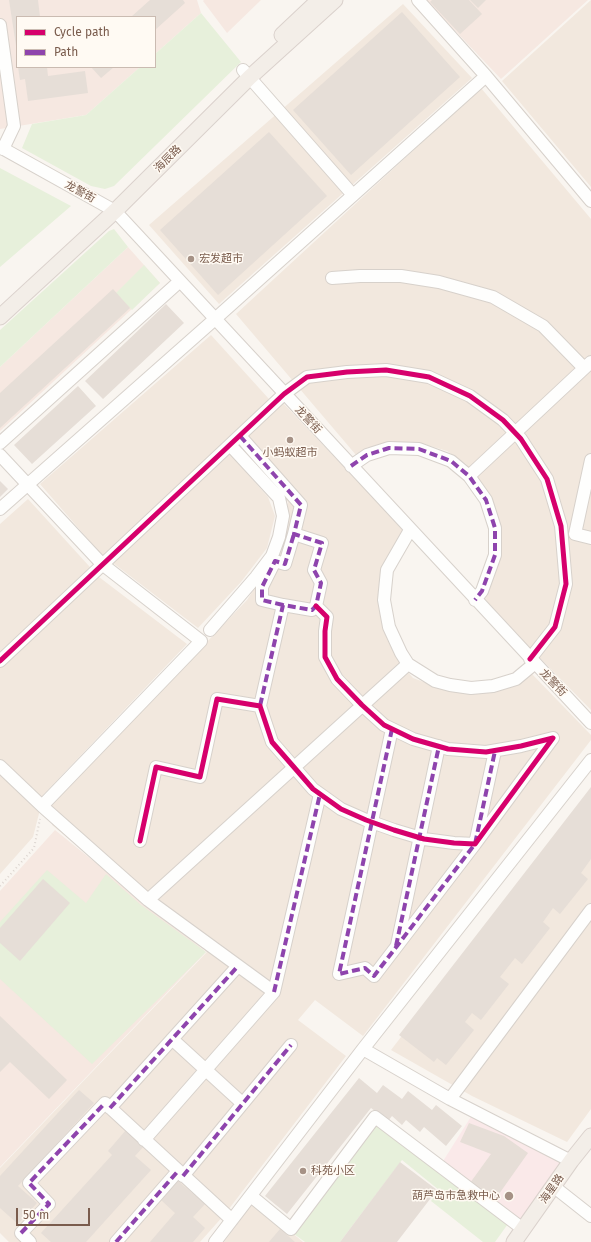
<!DOCTYPE html>
<html>
<head>
<meta charset="utf-8">
<style>
	body { margin:0 }
	#map { position:relative; width:591px; height:1242px; overflow:hidden; background:#f9f5f0; font-family:"Fira Sans",sans-serif }
	canvas { display:block }
	.legend { position:absolute; left:16px; top:16px; width:140px; height:52px; box-sizing:border-box; background:#fffaf3; border:1px solid #cabbb1; margin:0; padding:5px 7px; list-style:none; font-size:12px; color:#7a5c4d }
	.legend li { display:flex; align-items:center; gap:8px; height:20px }
	.legend b { width:20px; border:1px solid #cabbb1 }
	.scale { position:absolute; left:16px; top:1208px; width:74px; height:18px; box-sizing:border-box; border:2px solid #7a5c4d; border-top:0; padding-left:5px; font-size:12px; line-height:14px; white-space:nowrap; color:#7a5c4d; -webkit-text-stroke:3px #fffaf3; paint-order:stroke }
</style>
</head>
<body>
<div id="map">
<canvas width="591" height="1242"></canvas>
<ul class="legend">
<li><b style="height:5px;background:#d6006c"></b>Cycle path</li>
<li><b style="height:5px;background:#8e44ad"></b>Path</li>
</ul>
<div class="scale">50 m</div>
</div>
<script>
const context = document.querySelector('canvas').getContext('2d');
context.lineJoin = 'round';
function paint(path, color) { context.fillStyle = color; context.fill(path, 'evenodd'); }
const poly = rows => new Path2D(rows.map(r => 'M' + r).join(''));
function stroke(path, color, width, dash) { context.strokeStyle = color; context.lineWidth = width; context.lineCap = dash ? 'butt' : 'round'; context.setLineDash(dash || []); context.stroke(path); }
function write(font, color, halo, rows, align = 'center') {
  context.font = font + ' "Fira Sans","Noto Sans SC",sans-serif'; context.lineWidth = 3; context.setLineDash([]); context.textBaseline = 'middle'; context.strokeStyle = halo; context.fillStyle = color; for (const [text, x, y, turn = 0] of rows) {
    context.save(); context.translate(x, y); context.rotate((+turn || 0) * Math.PI / 180); context.textAlign = isNaN(turn) ? turn : align; if (halo) context.strokeText(text, 0, 0); context.fillText(text, 0, 0); context.restore();
  }
}
const residential = poly([
	[591,0,591,187,502,81],
	[403,4,472,78,219,304,149,225],
	[481,88,591,219,591,710,484,601,500,558,499,524,490,495,466,464,447,451,417,442,391,443,366,448,356,455,236,314],
	[211,335,269,399,222,445,268,497,275,516,267,548,241,582,198,628,100,553,40,484],
	[283,403,403,529,384,566,378,602,387,639,400,663,413,678,442,689,480,693,520,684,532,674,591,735,591,740,363,1036,315,1000,298,1020,346,1056,225,1214,200,1242,9,1242,0,1233,0,1168,207,952,52,825,50,806,247,600,276,556,288,502,237,446],
	[28,499,99,577,187,644,44,794,33,837,0,874,0,524],
	[591,790,591,1109,567,1142,472,1096,391,1050],
	[254,1201,303,1242,224,1242]
]);
const commercial = poly([
	[0,0,197,0,201,13,155,54,155,17,17,17,17,67,140,67,86,115,0,129],
	[204,0,261,0,227,33,203,1],
	[426,0,588,0,501,79],
	[128,247,160,283,0,431,0,367],
	[55,830,206,952,0,1167,0,891]
]);
const medical = poly([
	[472,1115,562,1163,518,1225,440,1166]
]);
const green = poly([
	[201,13,241,62,114,186,105,189,91,186,22,148,32,124,86,115,140,67,155,67,155,54],
	[0,168,71,206,0,267],
	[114,229,128,247,0,367,0,330,109,231],
	[144,265,160,283,132,310,116,293],
	[47,870,86,903,106,874,141,905,206,952,92,1064,0,979,0,922],
	[377,1122,510,1221,495,1242,483,1242,431,1201,439,1190,402,1160,340,1242,305,1242,294,1234]
]);
const building = poly([
	[9,0,38,0,40,17,17,17,17,52],
	[150,0,183,0,185,3,155,30,155,17,131,17],
	[432,0,469,0,482,14,460,34,430,2],
	[470,0,486,0,478,8],
	[402,12,460,77,351,175,293,110],
	[18,67,47,67,48,76,85,71,88,93,28,101,25,79,20,80],
	[91,67,114,67,101,78],
	[269,132,327,196,218,295,160,230],
	[113,289,130,308,0,428,0,393],
	[166,304,184,323,103,399,85,381],
	[78,386,96,406,32,464,14,445],
	[0,481,8,489,0,497],
	[591,787,591,859,581,873,588,879,560,914,553,908,543,922,550,928,522,964,515,958,500,977,509,984,481,1020,472,1013,465,1022,474,1030,446,1065,437,1058,434,1062,399,1035],
	[43,879,70,903,20,961,0,943,0,928],
	[0,1016,67,1080,49,1099,10,1062,0,1072],
	[359,1078,377,1093,383,1085,402,1099,408,1091,432,1110,436,1105,462,1126,446,1146,424,1127,420,1132,406,1120,402,1125,392,1116,388,1121,371,1108,287,1214,265,1196],
	[79,1090,94,1103,18,1186,37,1203,18,1224,0,1208,0,1176],
	[469,1123,504,1136,528,1153,494,1201,470,1183,491,1154,460,1142],
	[126,1130,144,1146,135,1156,151,1170,86,1242,51,1242,41,1233,112,1155,108,1151],
	[400,1162,437,1190,397,1242,340,1242],
	[178,1181,205,1204,193,1217,205,1228,193,1242,150,1242,175,1213,161,1200],
	[280,1229,295,1242,269,1242]
]);
const path = poly([
	[0,886,34,848,40,819]
]);
const minor = poly([
	[418,0,486,76],
	[0,25,14,126,3,149],
	[243,70,353,195],
	[0,147,115,211,591,723],
	[332,278,360,276,401,276,439,282,493,297,543,326,584,368],
	[240,436,301,505,294,534,322,543,314,570,321,583,316,606,312,610,283,605,260,706,272,742,313,789,341,809,366,820,394,830,424,839,454,843,475,844,553,738,521,746,486,752,448,749,413,739,384,725,362,705,337,679,325,657,325,631,327,617,316,606],
	[0,443,180,281],
	[0,455,102,564,201,641,42,806],
	[591,460,575,534,591,538],
	[351,466,367,455,389,448,419,449,451,461,469,476,486,500,495,528,495,555,482,591,475,600],
	[469,476,591,362],
	[0,509,215,319,486,76,591,201],
	[410,530,387,570,384,600,389,627,401,653,408,664,435,681,450,685,471,688,493,686,516,679,534,664],
	[283,605,262,600,262,587,275,561,285,564,294,534],
	[210,630,256,577,272,556,279,537,283,516,279,498,230,445],
	[0,661,284,394,307,377,347,372,386,370,429,377,470,396,503,420,521,439,547,479,561,526,566,584,555,627,530,659],
	[392,729,339,974,365,968,374,976,475,844,495,751],
	[0,766,42,806,148,900,274,992],
	[140,841,156,767,200,777,217,699,260,706],
	[148,900,408,664],
	[397,945,439,746],
	[172,1039,242,1103],
	[363,1049,450,1099,571,1161],
	[450,1099,591,910],
	[110,1108,238,966],
	[144,1140,274,992,320,794],
	[183,1176,291,1045],
	[553,1186,591,1216],
	[251,1196,291,1229,375,1117,523,1229],
	[30,1242,21,1233,49,1204,29,1183,105,1103,232,1220],
	[116,1242,178,1171],
	[215,1242,363,1049,591,760]
]);
const major = poly([
	[282,35,319,0],
	[0,317,115,211,250,77,335,0],
	[514,1242,571,1161,591,1136]
]);
const quiet = poly([
	[240,436,301,505,294,534,322,543,314,570,321,583,316,606,312,610,283,605,260,706],
	[351,466,367,455,389,448,419,449,451,461,469,476,486,500,495,528,495,555,482,591,475,600],
	[283,605,262,600,262,587,275,561,285,564,294,534],
	[392,729,339,974,365,968,374,976,475,844,495,751],
	[396,946,439,746],
	[274,992,320,794],
	[110,1108,238,966],
	[183,1176,291,1045],
	[21,1233,49,1204,29,1183,105,1103],
	[116,1242,178,1171]
]);
const cycleway = poly([
	[0,661,284,394,307,377,347,372,386,370,429,377,470,396,503,420,521,439,547,479,561,526,566,584,555,627,530,659],
	[140,841,156,767,200,777,217,699,260,706,272,742,313,789,341,809,366,820,394,830,424,839,454,843,475,844,553,738,521,746,486,752,448,749,413,739,384,725,362,705,337,679,325,657,325,631,327,617,316,606]
]);
const markers = [
	[191,259,4,"#a69286"],
	[290,440,4,"#a69286"],
	[303,1171,4,"#a69286"],
	[509,1196,5,"#a69286"]
];
const streetNames = [
	["海辰路",168,159,-45],
	["龙警街",80,192,29],
	["龙警街",308,420,47],
	["龙警街",553,683,46],
	["海星路",552,1189,-55]
];
const poiNames = [
	["宏发超市",199,259],
	["小蚂蚁超市",290,453,"center"],
	["科苑小区",311,1171],
	["葫芦岛市急救中心",500,1196,"right"]
];
paint(residential, '#f2e8de');
paint(commercial, '#f6e8e1');
paint(medical, '#fae9e9');
paint(green, '#e7f0db');
paint(building, '#e6ded7');
stroke(minor, '#d7d1cb', 14);
stroke(major, '#dad1cc', 17);
stroke(path, '#dcd5d0', 2, [1, 3]);
stroke(minor, '#fefefd', 12);
stroke(major, '#f3eee8', 15);
stroke(quiet, '#8e44ad', 4, [8, 4]);
stroke(cycleway, '#d6006c', 5);
for (const [x, y, r, color] of markers) { const dot = new Path2D(); dot.arc(x, y, r, 0, 2 * Math.PI); context.fillStyle = color; context.fill(dot); stroke(dot, '#fffaf3', 1.5); }
write('11px', '#7a5c4d', '#fffaf3', streetNames);
write('11px', '#7a5c4d', '#fffaf3', poiNames, 'left');
</script>
</body>
</html>
